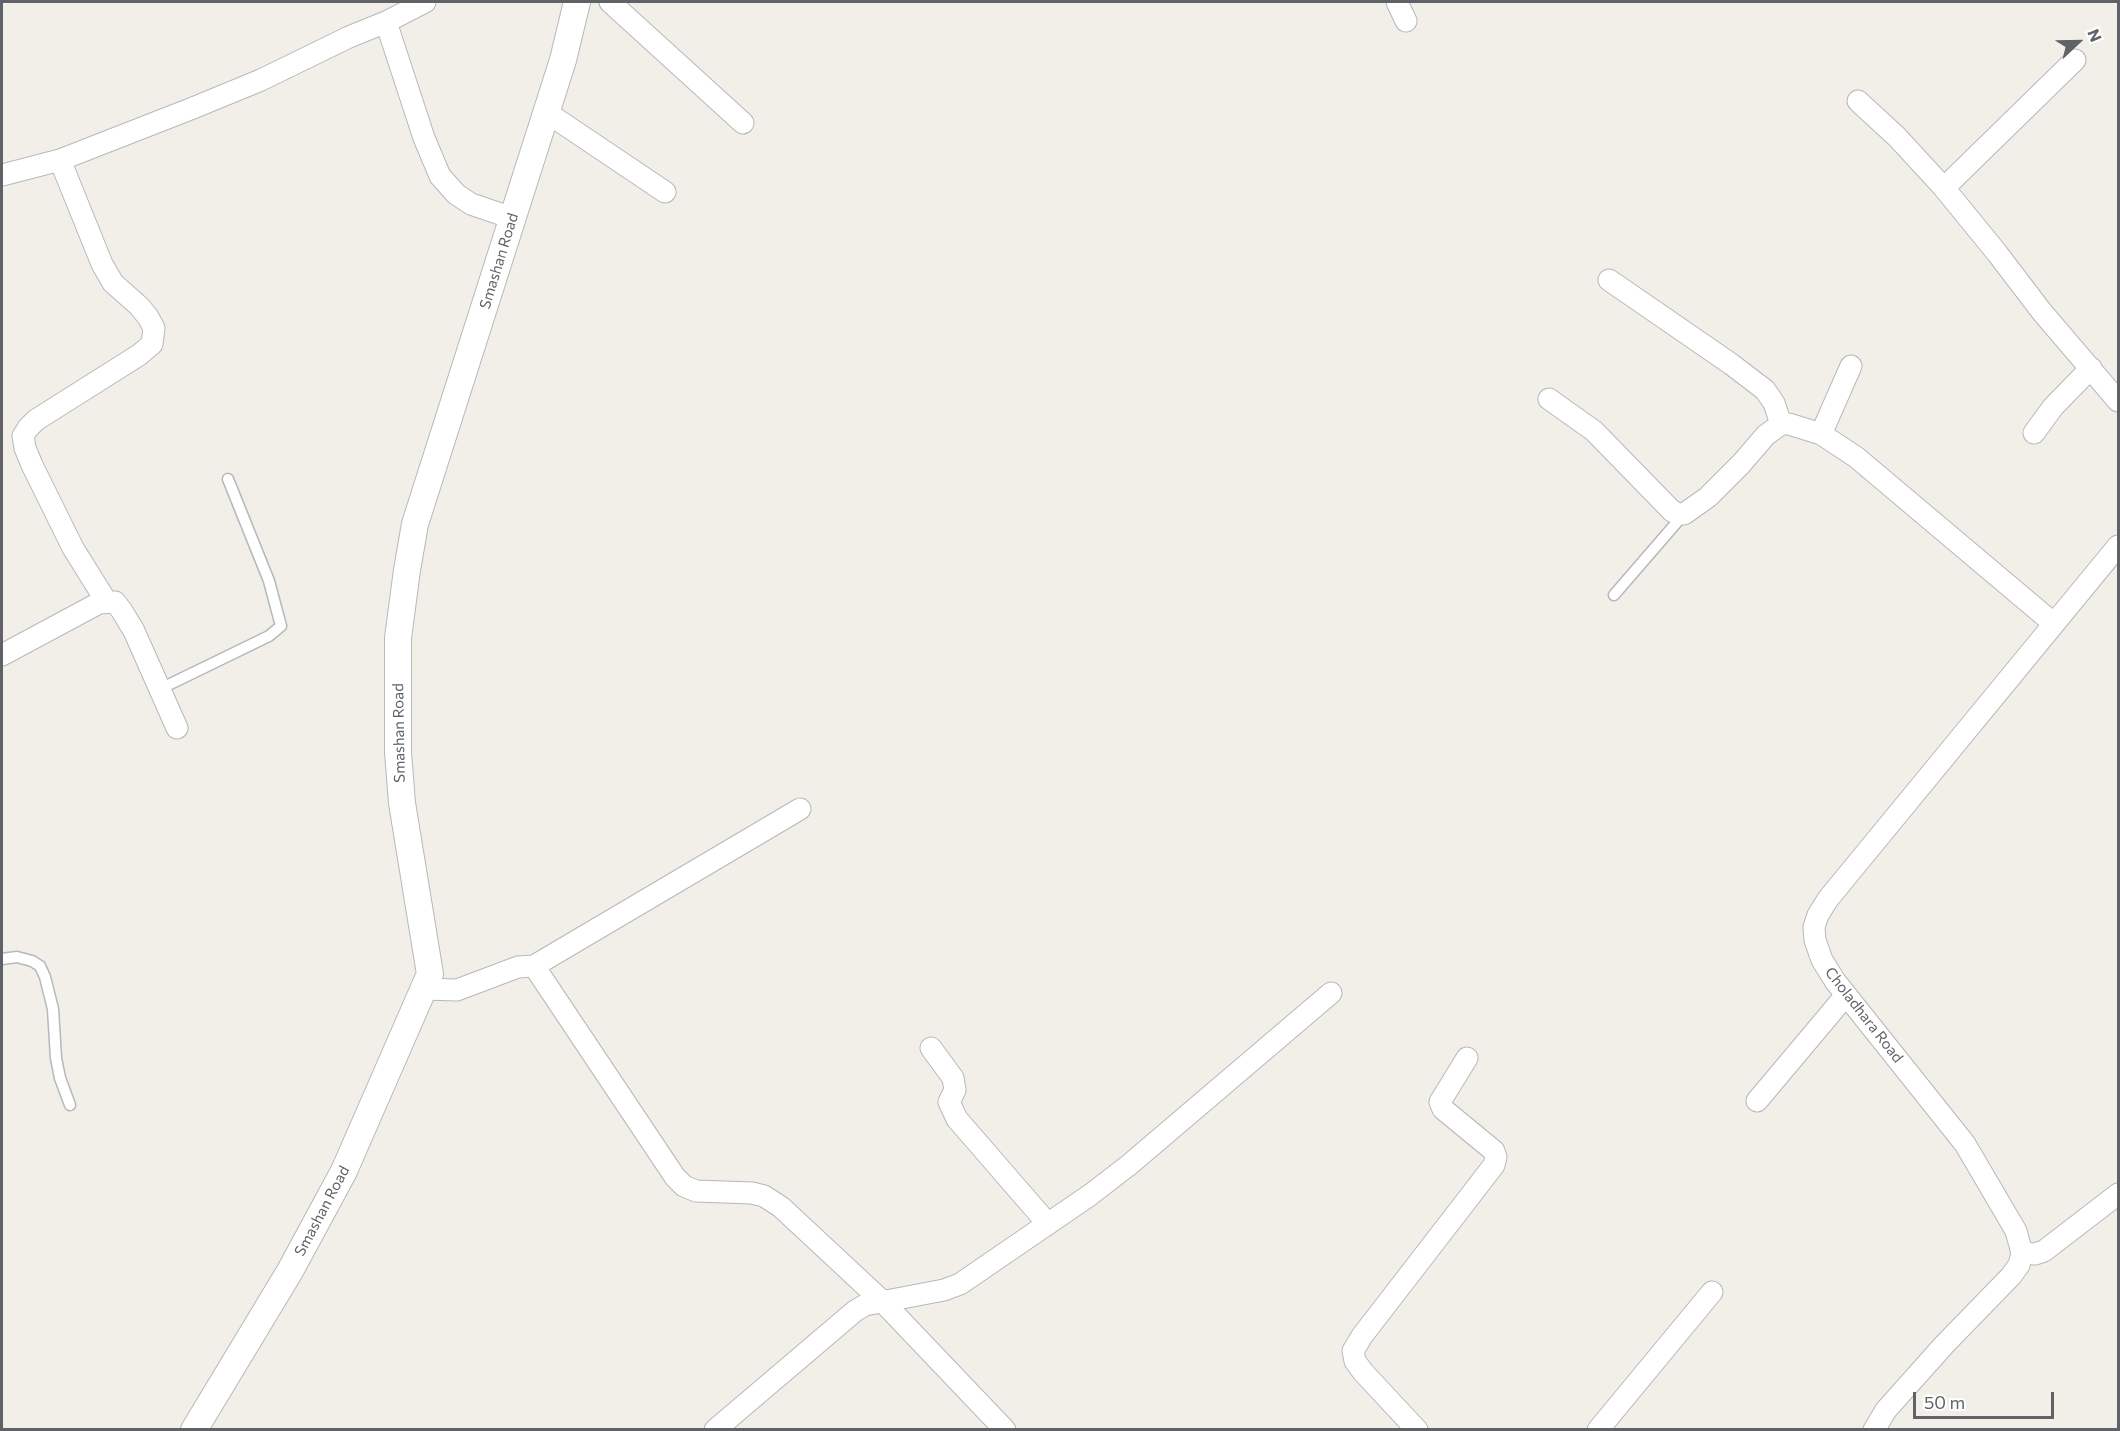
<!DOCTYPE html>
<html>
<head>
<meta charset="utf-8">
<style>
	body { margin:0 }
	#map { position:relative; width:2120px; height:1431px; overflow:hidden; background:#f1efe8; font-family:Commissioner,sans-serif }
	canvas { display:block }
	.frame { position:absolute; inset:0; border:3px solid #5f6368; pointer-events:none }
	.north { position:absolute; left:2048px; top:12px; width:60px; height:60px; -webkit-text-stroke:4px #fff; paint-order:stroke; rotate:68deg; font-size:16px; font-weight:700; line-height:24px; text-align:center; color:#5f6368 }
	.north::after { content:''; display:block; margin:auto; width:21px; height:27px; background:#5f6368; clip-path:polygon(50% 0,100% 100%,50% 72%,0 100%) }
	.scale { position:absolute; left:1913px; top:1392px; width:141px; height:27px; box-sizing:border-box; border:3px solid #5f6368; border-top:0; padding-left:8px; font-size:18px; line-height:21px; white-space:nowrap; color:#5f6368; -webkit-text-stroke:4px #fff; paint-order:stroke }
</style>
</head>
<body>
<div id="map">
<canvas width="2120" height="1431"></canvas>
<div class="frame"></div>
<div class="north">N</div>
<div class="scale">50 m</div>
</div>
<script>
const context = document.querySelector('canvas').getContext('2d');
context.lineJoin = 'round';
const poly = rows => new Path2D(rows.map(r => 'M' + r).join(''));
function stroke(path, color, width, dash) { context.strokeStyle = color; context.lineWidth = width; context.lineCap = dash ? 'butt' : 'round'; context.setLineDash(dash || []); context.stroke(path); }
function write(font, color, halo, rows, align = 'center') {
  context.font = font + ' Commissioner,sans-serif'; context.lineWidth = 4.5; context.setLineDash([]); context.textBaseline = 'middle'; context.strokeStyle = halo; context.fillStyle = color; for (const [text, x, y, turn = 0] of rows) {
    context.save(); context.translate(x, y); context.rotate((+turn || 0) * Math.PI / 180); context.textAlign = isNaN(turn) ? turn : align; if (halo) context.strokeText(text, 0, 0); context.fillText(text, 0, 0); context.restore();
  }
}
const service = poly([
	[1614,595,1684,514],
	[160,689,269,636,281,626,269,581,228,479],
	[2,959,17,957,32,961,40,966,45,977,53,1009,56,1058,60,1078,70,1105]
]);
const minor = poly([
	[610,2,743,123],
	[1397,2,1406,21],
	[386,22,424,138,440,176,456,194,471,204,512,218],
	[1858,101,1897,137,1944,188,1997,253,2042,312,2118,401],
	[546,112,665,192],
	[60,160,102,264,113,283,139,306,148,317,154,328,152,344,139,355,36,420,28,428,23,436,25,448,32,465,73,548,106,601],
	[2,175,60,160,193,108,261,80,349,37,386,22,425,2],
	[1944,188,2075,60],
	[1609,280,1731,364,1765,390,1774,403,1781,424],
	[1549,399,1594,431,1672,511,1678,514,1684,514,1708,497,1741,464,1766,435,1781,424,1789,424,1821,434,1856,457,2053,623],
	[2034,433,2053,407,2091,368],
	[1821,434,1851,366],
	[2,655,99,603,115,602,122,611,134,631,177,728],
	[534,966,675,1177,684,1186,696,1191,752,1193,764,1196,781,1207,883,1302,1005,1430],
	[423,989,457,990,518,967,534,966,800,809],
	[931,1048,953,1078,955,1090,949,1102,957,1119,1048,1224],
	[1757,1101,1846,995],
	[2022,1253,2035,1254,2044,1251,2118,1194],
	[715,1430,855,1311,865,1305,944,1290,960,1284,1090,1195,1129,1165,1331,993],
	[1417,1430,1363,1372,1355,1361,1353,1351,1362,1336,1494,1165,1496,1157,1494,1151,1443,1109,1440,1102,1467,1058],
	[1598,1430,1712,1292],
	[1874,1430,1886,1410,1944,1345,2011,1276,2019,1265,2022,1253,2016,1231,1965,1144,1835,981,1822,960,1815,940,1814,927,1818,915,1828,899,2118,546]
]);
const tertiary = poly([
	[194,1430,290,1271,344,1171,430,974,402,803,398,752,398,638,407,570,415,524,563,60,577,2]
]);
const streetNames = [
	["Smashan Road",499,261,-73],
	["Smashan Road",399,733,-91],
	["Choladhara Road",1864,1015,52],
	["Smashan Road",322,1211,-62]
];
stroke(service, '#b5b8bc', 13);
stroke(minor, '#b5b8bc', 23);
stroke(tertiary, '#b5b8bc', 28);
stroke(service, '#fff', 10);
stroke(minor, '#fff', 21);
stroke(tertiary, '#fff', 26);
write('15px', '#5f6368', '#fff', streetNames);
</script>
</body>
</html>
